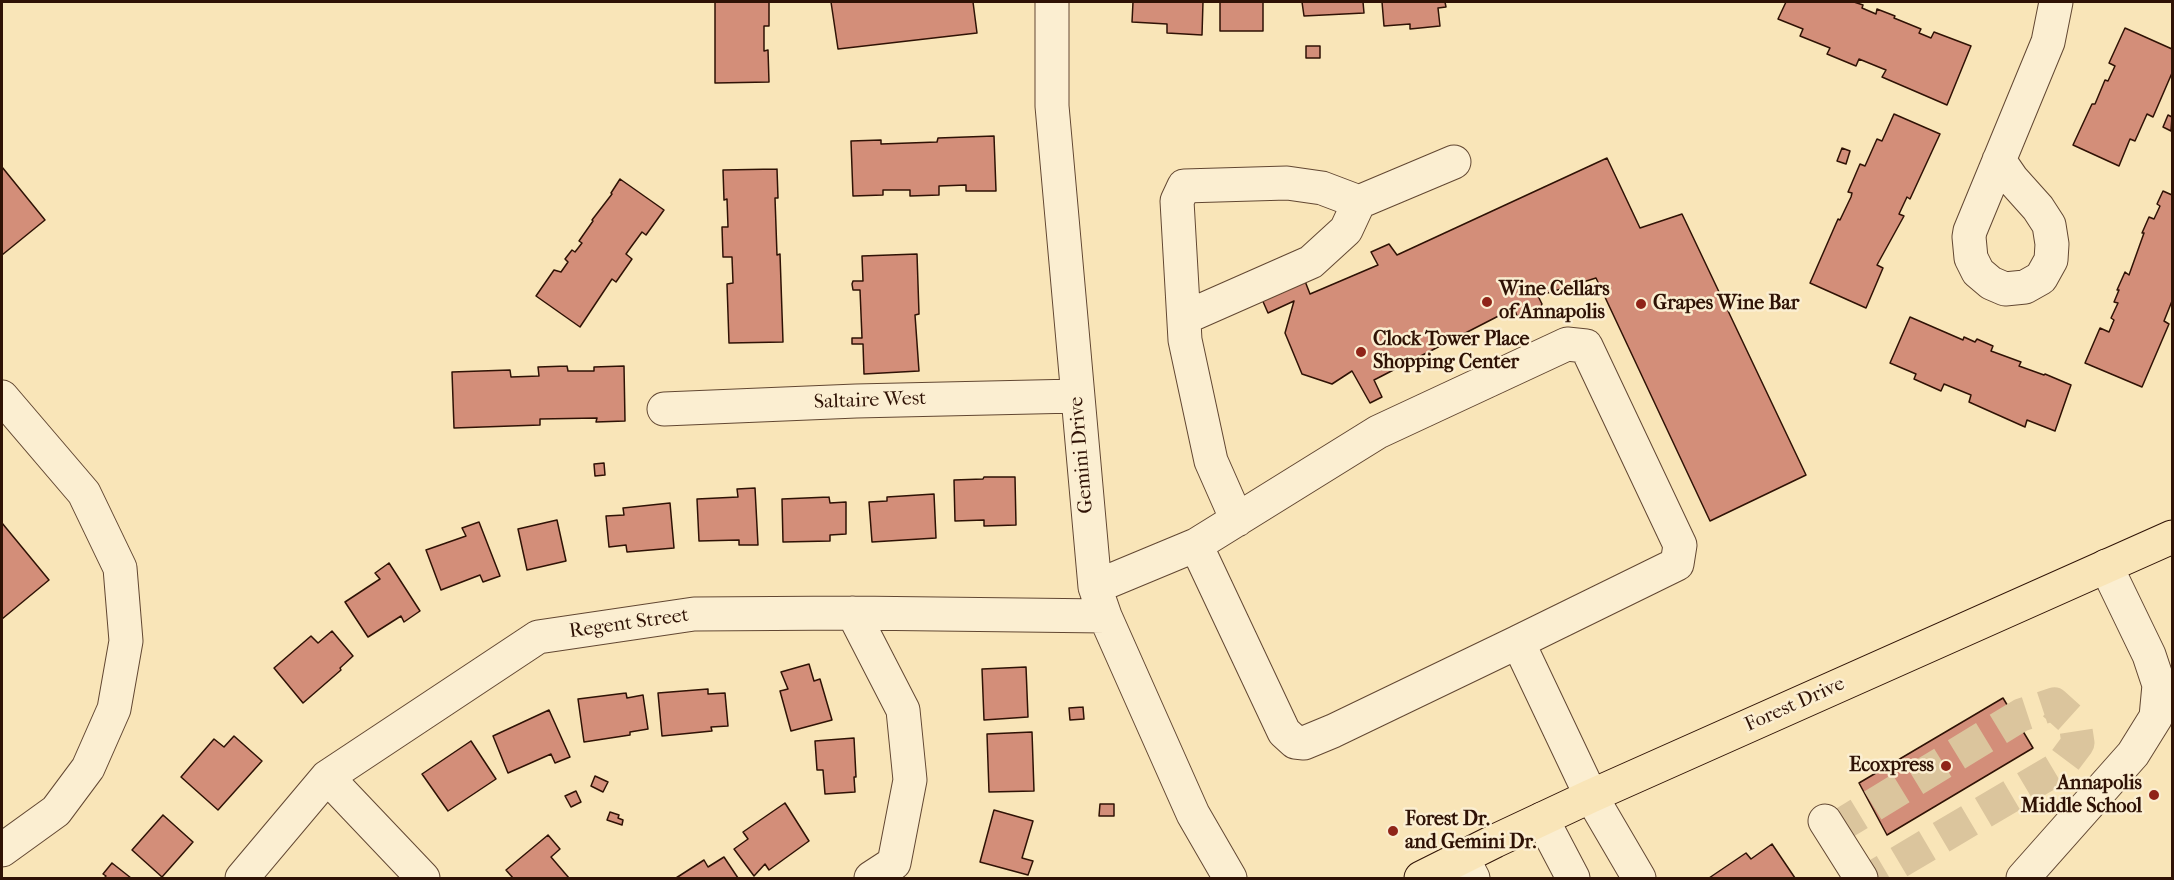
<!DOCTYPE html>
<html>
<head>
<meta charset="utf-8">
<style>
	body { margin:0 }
	#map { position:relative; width:2174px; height:880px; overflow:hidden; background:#f9e5b8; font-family:"IM FELL French Canon",serif }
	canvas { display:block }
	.frame { position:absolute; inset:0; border:3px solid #2f1205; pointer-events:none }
</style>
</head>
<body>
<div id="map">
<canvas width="2174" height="880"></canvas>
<div class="frame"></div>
</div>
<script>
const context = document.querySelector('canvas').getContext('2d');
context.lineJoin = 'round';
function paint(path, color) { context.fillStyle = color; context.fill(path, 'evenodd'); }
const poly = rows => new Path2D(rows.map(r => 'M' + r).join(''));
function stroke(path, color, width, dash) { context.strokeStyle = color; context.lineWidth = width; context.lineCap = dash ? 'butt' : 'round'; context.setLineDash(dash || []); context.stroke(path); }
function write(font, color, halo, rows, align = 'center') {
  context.font = font + ' "IM FELL French Canon",serif'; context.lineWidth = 5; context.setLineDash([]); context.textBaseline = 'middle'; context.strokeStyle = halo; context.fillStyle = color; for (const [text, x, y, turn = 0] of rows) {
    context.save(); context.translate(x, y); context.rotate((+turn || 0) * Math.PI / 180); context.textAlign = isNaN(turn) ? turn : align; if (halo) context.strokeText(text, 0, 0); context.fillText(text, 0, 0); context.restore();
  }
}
const building = poly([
	[715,2,769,2,769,26,764,26,764,51,768,50,769,82,715,83,715,2],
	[831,2,973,2,977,33,838,49,831,2],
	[1133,2,1203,2,1202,35,1167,33,1167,24,1132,22,1133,2],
	[1220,2,1263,2,1263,31,1220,31,1220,2],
	[1302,2,1363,2,1364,13,1304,16,1302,2],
	[1382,2,1445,2,1446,7,1438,8,1440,26,1410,29,1410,24,1384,26,1382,2],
	[1786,2,1854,2,1863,5,1862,8,1876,14,1877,9,1895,16,1894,18,1921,29,1919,33,1931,38,1934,32,1971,46,1947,105,1882,77,1886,70,1859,59,1856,66,1827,54,1830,48,1800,36,1803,29,1778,19,1786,2],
	[2125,28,2172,49,2172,73,2153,117,2147,114,2135,141,2130,139,2119,166,2073,145,2092,104,2095,104,2105,80,2108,81,2115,66,2109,63,2125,28],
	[1306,46,1320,46,1320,58,1306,58,1306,46],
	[1894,114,1940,134,1910,199,1907,197,1899,214,1904,216,1877,265,1883,268,1866,308,1810,283,1838,219,1840,220,1851,197,1852,193,1848,192,1860,164,1865,166,1877,139,1882,141,1894,114],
	[2168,115,2172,117,2171,131,2163,127,2168,115],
	[994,136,996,191,966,191,966,185,939,186,939,195,910,196,910,190,883,190,883,195,853,196,851,141,881,140,881,144,937,142,938,138,994,136],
	[1842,148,1850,151,1846,164,1837,161,1842,148],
	[1607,158,1640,228,1682,214,1806,475,1710,521,1596,278,1538,296,1542,304,1538,312,1526,318,1517,316,1514,308,1374,380,1382,397,1370,403,1352,371,1332,384,1302,374,1285,333,1294,301,1268,313,1261,297,1303,276,1310,294,1378,265,1371,252,1389,244,1397,255,1607,158],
	[2,167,45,220,2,255,2,167],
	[777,169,778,198,775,198,777,255,780,254,783,342,729,343,727,284,733,283,732,257,723,257,722,227,728,227,727,199,724,200,723,170,777,169],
	[620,179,664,210,646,235,642,232,631,247,626,254,632,259,616,282,612,279,580,327,536,296,554,270,561,272,568,262,565,259,572,250,575,252,582,243,579,241,593,221,592,220,612,194,611,193,620,179],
	[2163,191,2172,195,2172,301,2164,321,2169,324,2142,387,2085,363,2100,328,2109,332,2114,320,2111,318,2118,303,2114,302,2119,290,2117,290,2125,272,2129,275,2144,233,2142,233,2149,217,2154,219,2160,206,2157,204,2163,191],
	[917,254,919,314,915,315,919,371,864,374,863,344,852,344,852,338,862,338,860,290,853,290,852,284,853,281,863,281,862,256,917,254],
	[1910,317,1963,340,1964,337,1975,342,1977,339,1993,346,1991,351,2021,362,2019,366,2044,375,2045,374,2071,385,2055,431,2027,420,2025,427,1969,402,1971,395,1944,384,1941,391,1914,379,1916,374,1890,363,1910,317],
	[567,366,568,371,594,371,594,367,624,366,625,421,596,422,597,418,540,419,540,425,454,428,452,372,510,370,511,377,539,376,538,367,567,366],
	[604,463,605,475,595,476,594,464,604,463],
	[984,477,1015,477,1016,525,984,526,984,520,955,521,954,480,983,479,984,477],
	[755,488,758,545,739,545,739,540,699,541,697,499,738,497,737,489,755,488],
	[934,494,936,538,872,542,869,502,887,501,887,497,934,494],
	[829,497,830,503,846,502,846,534,830,535,830,541,783,542,782,499,829,497],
	[670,503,674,548,627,552,626,545,609,547,606,516,624,515,623,508,670,503],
	[557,520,566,561,527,570,518,529,557,520],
	[479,522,500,576,483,582,480,575,441,590,426,550,466,536,462,528,479,522],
	[2,523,49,580,2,619,2,523],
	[389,563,420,611,404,622,401,616,368,637,345,602,380,579,375,573,389,563],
	[332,631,353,656,340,668,341,670,303,703,274,668,311,636,318,643,332,631],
	[809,664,814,681,820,679,832,720,791,731,780,691,788,689,781,672,809,664],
	[1026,667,1028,717,984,720,982,669,1026,667],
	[708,689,708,694,725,693,728,726,711,727,712,731,662,736,658,693,708,689],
	[626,693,627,698,643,695,648,729,630,732,630,735,584,742,578,699,626,693],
	[2003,698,2033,748,1887,835,1859,783,2003,698],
	[1083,707,1084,719,1070,720,1069,708,1083,707],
	[549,710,570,757,555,763,551,754,508,773,493,736,549,710],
	[1032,732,1034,791,989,792,987,734,1032,732],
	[234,736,262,761,218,810,181,777,214,739,224,747,234,736],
	[854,738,856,777,854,777,855,792,825,794,823,770,817,770,815,741,854,738],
	[471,741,496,779,448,811,422,774,471,741],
	[595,776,608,782,603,792,591,786,595,776],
	[576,791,581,802,571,807,565,796,576,791],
	[785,803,809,841,769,870,765,864,754,876,734,849,748,839,743,832,785,803],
	[1100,804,1114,804,1114,816,1099,816,1100,804],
	[994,810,1033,821,1022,858,1033,861,1028,875,980,862,994,810],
	[610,812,619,815,618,818,623,820,622,825,607,820,610,812],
	[163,815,193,842,162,877,132,850,163,815],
	[548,835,560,849,551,857,569,878,513,878,506,870,548,835],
	[1772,844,1795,878,1709,878,1746,853,1751,859,1772,844],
	[724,857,738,878,676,878,704,860,708,867,724,857],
	[112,863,131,878,104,878,106,876,103,874,112,863]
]);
const minorTunnel = poly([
	[1831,831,2021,715,2054,704,2075,723,2078,743,2060,767,1872,878]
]);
const minor = poly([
	[1052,2,1052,106,1095,587,1105,616,1193,814,1230,878],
	[1999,160,2012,179,2038,208,2049,225,2052,244,2051,260,2041,278,2025,287,2005,289,1991,283,1978,272,1971,258,1969,237,1970,231,2048,42,2056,2],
	[1184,318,1311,262,1346,230,1359,202],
	[2,397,84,493,120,568,126,641,114,709,88,768,56,811,2,850],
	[664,409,856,401,1077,396],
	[1237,520,1211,461,1185,340,1177,201,1184,186,1287,183,1322,188,1359,202,1454,162],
	[1196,545,1284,732,1295,742,1304,743,1333,731,1518,642,1591,796,1639,878],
	[1095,587,1196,545,1378,432,1567,344,1586,346,1680,545,1677,564,1518,642],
	[853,613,903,710,910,780,894,863,871,878],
	[327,777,423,878],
	[1542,819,1573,878],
	[1825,821,1861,878],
	[1462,857,1473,878],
	[242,878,327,777,538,637,694,614,853,613,1105,616],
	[2023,878,2133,754,2156,717,2159,685,2149,655,2106,566]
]);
const major = poly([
	[1421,878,1495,841,1591,796,2172,537]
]);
const markers = [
	[1487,302,6,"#8f2418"],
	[1641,304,6,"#8f2418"],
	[1361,352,6,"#8f2418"],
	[1946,766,6,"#8f2418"],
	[2154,795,6,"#8f2418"],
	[1393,831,6,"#8f2418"]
];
const poiNames = [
	["Wine Cellars",1499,290],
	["of Annapolis",1499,313],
	["Grapes Wine Bar",1653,304],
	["Clock Tower Place",1373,340],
	["Shopping Center",1373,363],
	["Ecoxpress",1934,766,"right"],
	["Annapolis",2142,784,"right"],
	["Middle School",2142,807,"right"],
	["Forest Dr.",1405,820],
	["and Gemini Dr.",1405,843]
];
const streetNames = [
	["Saltaire West",870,401,-2],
	["Gemini Drive",1082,455,-95],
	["Regent Street",629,624,-8],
	["Forest Drive",1795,705,-24]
];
paint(building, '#d38e79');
stroke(building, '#2f1205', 1.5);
stroke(minorTunnel, '#dbc59d', 33, [33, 16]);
stroke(minor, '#624732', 35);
stroke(major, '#2f1205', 35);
stroke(minor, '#fbeed1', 33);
stroke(major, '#f9e5b8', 33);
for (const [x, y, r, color] of markers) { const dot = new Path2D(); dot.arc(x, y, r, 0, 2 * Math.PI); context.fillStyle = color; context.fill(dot); stroke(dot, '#fbeed1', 2); }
write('bold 20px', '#2f1205', '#fbeed1', poiNames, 'left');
write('20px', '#2f1205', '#fbeed1', streetNames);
</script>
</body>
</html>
